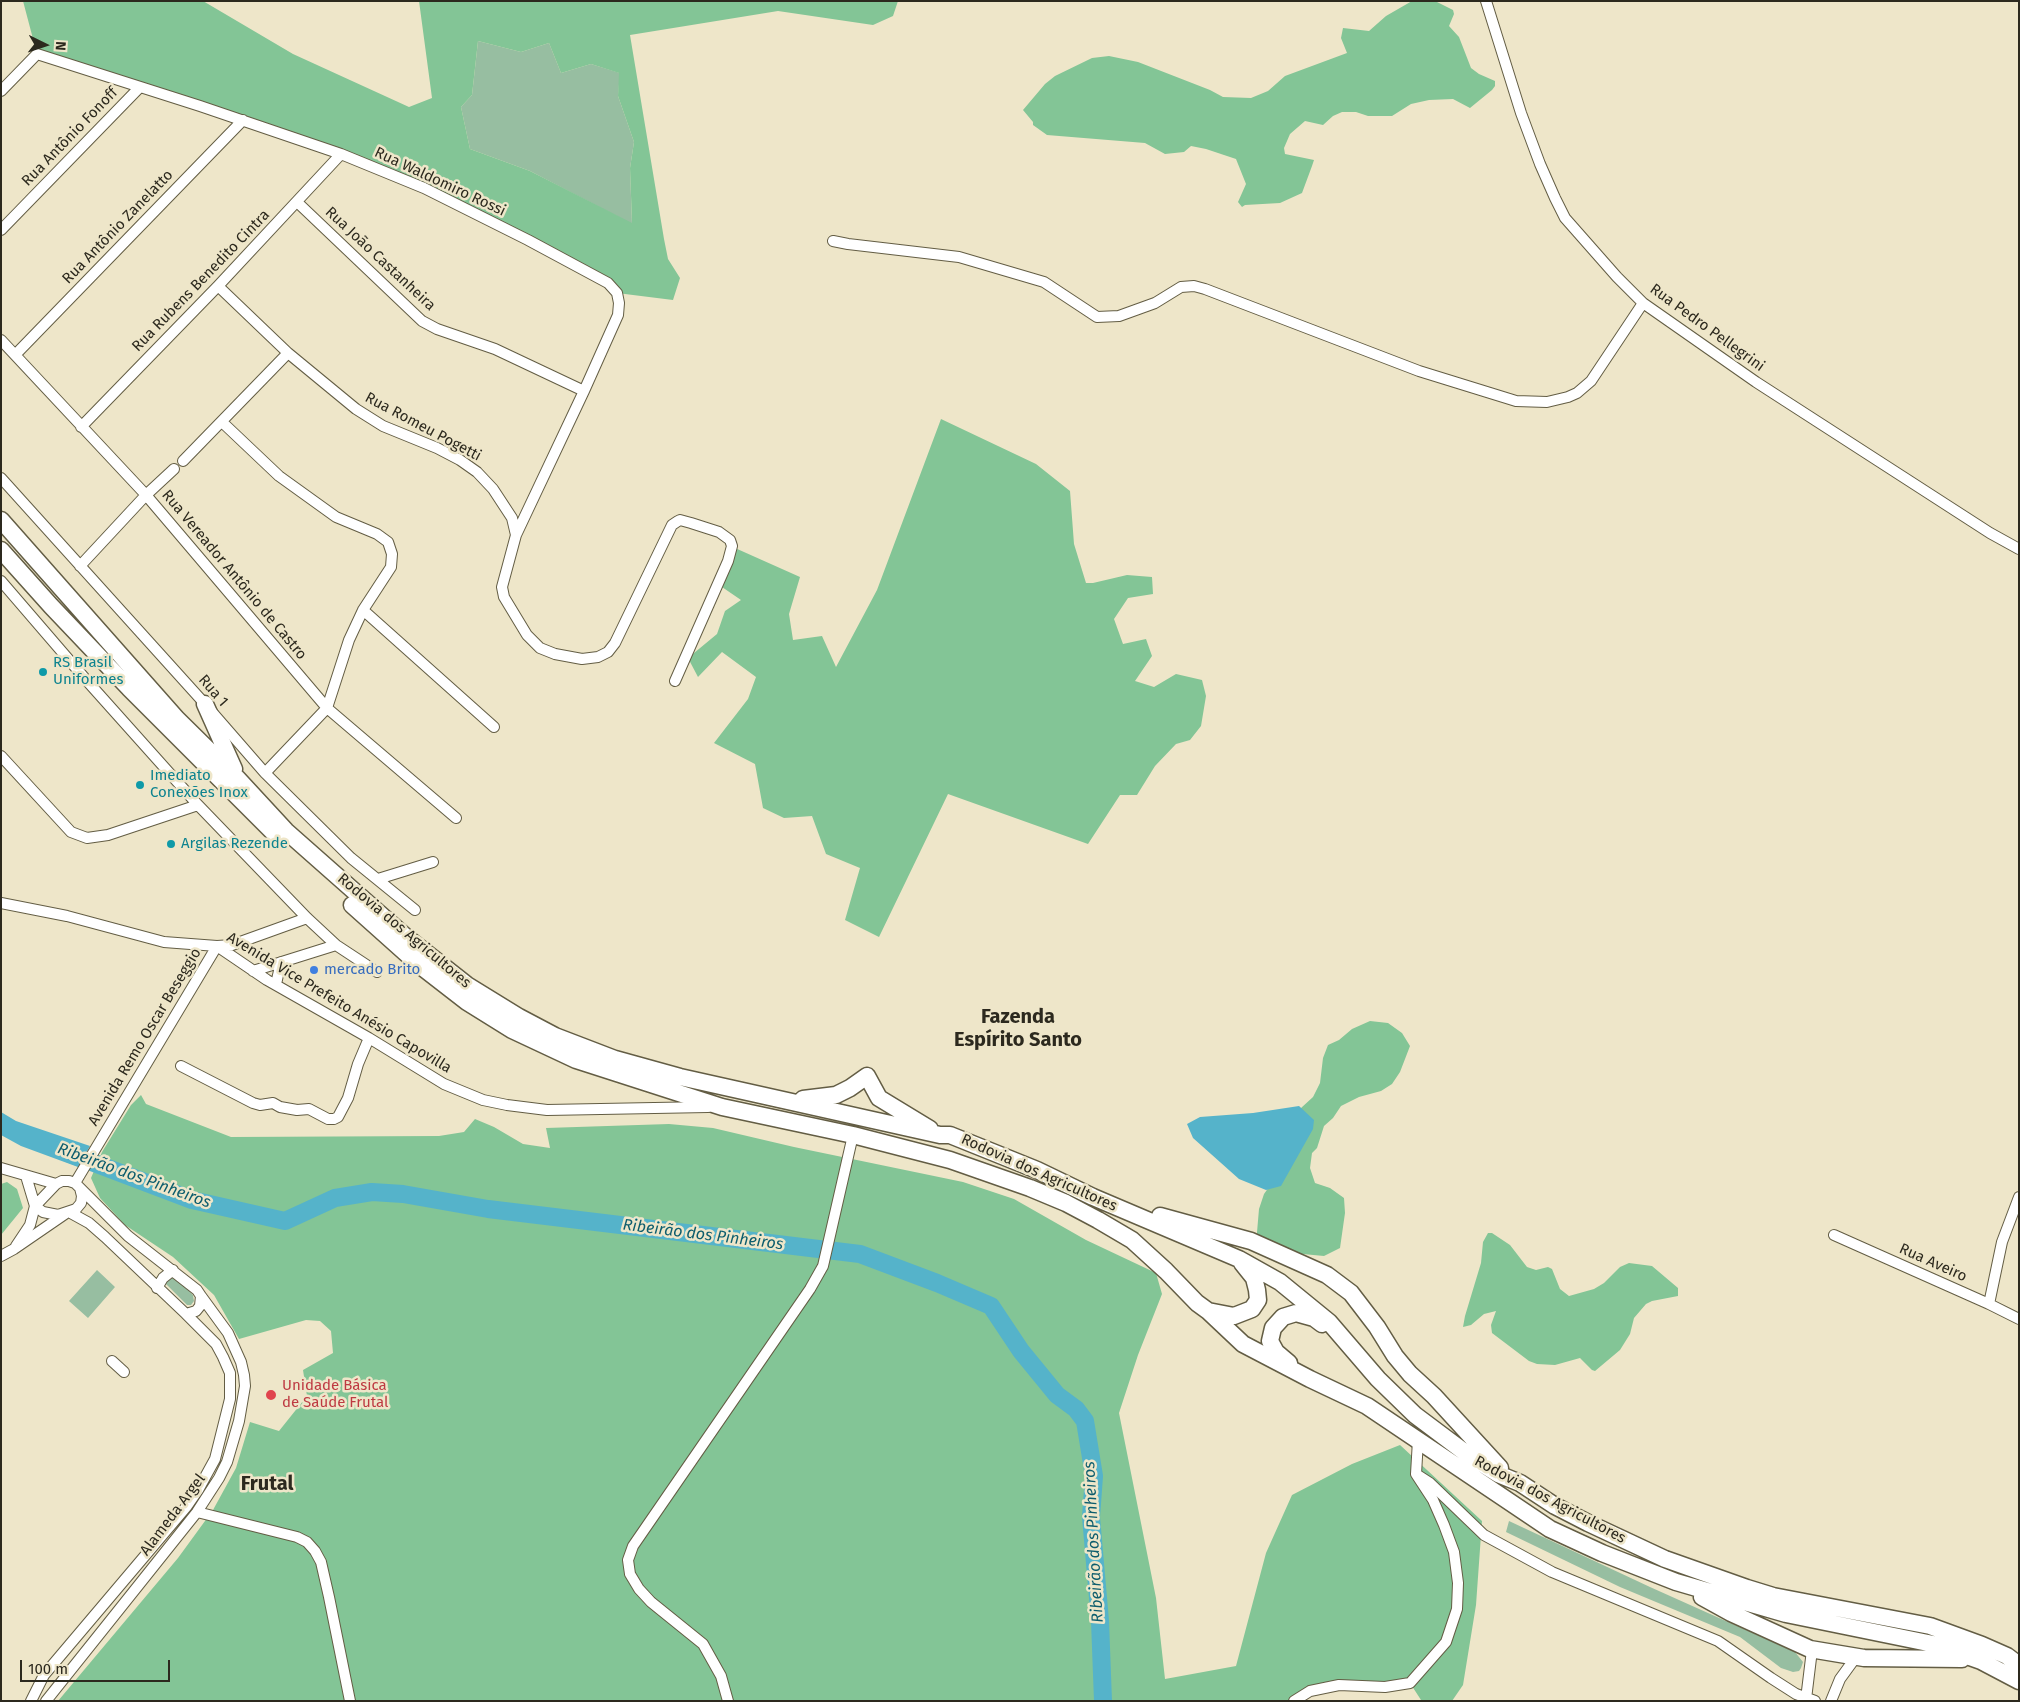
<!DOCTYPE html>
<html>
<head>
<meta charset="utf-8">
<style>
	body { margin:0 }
	#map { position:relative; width:2020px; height:1702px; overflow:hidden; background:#eee6c9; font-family:"Fira Sans",sans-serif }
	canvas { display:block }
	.frame { position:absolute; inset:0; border:2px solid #2c291e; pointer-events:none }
	.north { position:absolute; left:20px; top:20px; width:50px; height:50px; -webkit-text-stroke:4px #eee6c9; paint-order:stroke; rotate:94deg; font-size:14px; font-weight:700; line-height:20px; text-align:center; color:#2c291e }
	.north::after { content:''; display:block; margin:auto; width:18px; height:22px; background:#2c291e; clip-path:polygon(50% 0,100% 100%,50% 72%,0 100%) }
	.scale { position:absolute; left:20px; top:1660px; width:150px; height:22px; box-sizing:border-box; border:2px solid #2c291e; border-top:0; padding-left:6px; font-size:15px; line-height:18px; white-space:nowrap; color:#2c291e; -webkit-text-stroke:4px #eee6c9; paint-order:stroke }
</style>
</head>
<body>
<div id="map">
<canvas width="2020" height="1702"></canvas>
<div class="frame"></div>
<div class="north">N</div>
<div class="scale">100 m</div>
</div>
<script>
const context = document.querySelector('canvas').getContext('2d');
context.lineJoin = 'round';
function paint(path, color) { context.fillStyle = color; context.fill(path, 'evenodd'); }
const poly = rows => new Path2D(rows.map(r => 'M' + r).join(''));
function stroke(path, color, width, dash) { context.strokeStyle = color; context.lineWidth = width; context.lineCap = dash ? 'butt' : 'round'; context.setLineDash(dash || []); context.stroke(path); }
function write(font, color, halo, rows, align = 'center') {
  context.font = font + ' "Fira Sans",sans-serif'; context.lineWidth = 5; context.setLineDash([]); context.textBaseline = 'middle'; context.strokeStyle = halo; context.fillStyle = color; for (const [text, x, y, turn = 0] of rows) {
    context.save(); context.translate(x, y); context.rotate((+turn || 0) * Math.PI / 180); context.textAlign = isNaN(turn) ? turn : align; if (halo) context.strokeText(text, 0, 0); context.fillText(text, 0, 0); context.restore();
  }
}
const green = poly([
	[478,41,521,52,549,43,561,73,591,64,620,73,618,96,634,142,630,168,632,224,530,171,470,149,461,107,472,95],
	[97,1270,115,1287,88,1318,69,1301],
	[171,1276,181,1282,193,1295,194,1301,191,1305,187,1305,165,1283],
	[1509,1521,1650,1587,1795,1652,1803,1662,1801,1668,1799,1671,1793,1672,1781,1668,1740,1637,1620,1587,1506,1532]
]);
const forest = poly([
	[23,1,203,1,293,54,409,107,432,98,419,1,898,1,893,16,873,25,778,11,630,35,664,239,668,259,680,278,673,300,617,293,528,240,341,154,37,54],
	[478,41,521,52,549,43,561,73,591,64,619,73,618,96,634,142,630,168,632,223,530,171,470,149,461,107,472,95],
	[1412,1,1435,1,1453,10,1454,14,1449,26,1459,37,1471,68,1479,74,1495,81,1495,86,1492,90,1470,108,1453,99,1429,100,1411,104,1392,116,1368,116,1356,112,1342,112,1333,116,1323,125,1305,121,1290,134,1284,148,1285,154,1314,160,1312,166,1302,193,1280,203,1245,205,1242,207,1238,202,1246,184,1236,159,1206,149,1191,146,1184,152,1165,154,1145,143,1047,135,1033,125,1033,122,1023,110,1045,84,1055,76,1092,58,1109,56,1138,62,1210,90,1223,97,1251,98,1268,91,1285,76,1347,53,1341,38,1343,28,1369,31,1386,16],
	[941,419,1036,464,1070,491,1074,544,1086,583,1093,583,1127,575,1152,577,1153,594,1128,598,1114,619,1123,644,1146,639,1152,656,1135,681,1154,687,1176,674,1202,680,1206,696,1201,726,1190,740,1176,744,1155,766,1137,795,1120,795,1088,844,948,794,879,937,845,920,860,868,826,854,812,816,784,818,763,808,755,764,714,743,748,699,756,677,722,652,698,677,688,658,717,634,725,611,741,600,722,587,735,548,800,577,789,614,793,640,822,636,836,667,877,590],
	[1370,1021,1388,1023,1402,1033,1410,1046,1400,1072,1392,1084,1381,1091,1359,1097,1341,1106,1333,1118,1324,1126,1317,1148,1312,1153,1310,1168,1315,1183,1330,1188,1344,1198,1345,1213,1340,1248,1324,1256,1271,1251,1256,1244,1259,1209,1264,1194,1284,1166,1301,1108,1313,1097,1320,1083,1323,1058,1328,1045,1339,1040,1352,1029],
	[141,1095,146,1104,231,1137,439,1136,464,1132,475,1119,494,1127,523,1144,550,1148,546,1128,669,1124,713,1128,794,1147,963,1182,1014,1199,1086,1240,1156,1273,1162,1294,1138,1355,1119,1413,1156,1598,1165,1679,1236,1666,1266,1553,1292,1495,1352,1464,1400,1445,1482,1521,1476,1605,1463,1685,1452,1701,1421,1700,1410,1683,1338,1685,1294,1701,58,1701,178,1558,213,1510,236,1468,250,1422,279,1431,307,1396,303,1370,333,1353,331,1331,320,1321,306,1320,239,1339,214,1295,173,1257,125,1225,100,1198,91,1178,102,1152,131,1105],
	[7,1182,17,1189,23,1208,1,1235,1,1184],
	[1488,1233,1492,1233,1510,1245,1527,1267,1536,1270,1548,1267,1552,1269,1560,1289,1569,1296,1594,1289,1604,1283,1620,1267,1629,1263,1652,1266,1678,1288,1678,1296,1652,1301,1646,1304,1634,1318,1630,1334,1620,1350,1595,1371,1592,1370,1580,1358,1555,1365,1537,1364,1529,1361,1492,1333,1491,1325,1496,1311,1484,1314,1471,1325,1463,1327,1465,1316,1481,1263,1483,1242]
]);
const water = poly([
	[1299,1106,1314,1120,1313,1129,1281,1186,1266,1190,1239,1179,1193,1138,1187,1124,1200,1117,1253,1113],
	[1,1112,16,1121,90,1146,78,1167,21,1146,1,1135]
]);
const river = poly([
	[60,1150,192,1200,285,1221,335,1198,372,1192,403,1194,488,1209,860,1254,937,1283,991,1306,1021,1351,1057,1395,1076,1409,1085,1421,1094,1476,1091,1517,1100,1621,1103,1701]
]);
const street = poly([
	[1486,1,1521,113,1540,164,1555,198,1565,218,1617,277,1643,303,1756,382,1990,533,2019,549],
	[1,91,37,54,200,106,341,154,424,188,528,240,608,283,617,293,619,303,618,315,584,391,516,535],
	[297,202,422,321,437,329,495,349,584,391],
	[1,230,140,87],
	[833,241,848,244,959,257,1044,282,1097,317,1119,316,1155,303,1181,287,1194,286,1205,289,1419,371,1516,401,1547,402,1568,397,1577,393,1591,381,1643,303],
	[218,286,288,353,356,409,383,426,437,448,460,460,477,472,493,489,512,518,516,535,502,587,504,597,527,635,540,648,555,654,582,659,598,657,608,652,615,643,672,525,678,521,680,520,691,523,719,532,730,540,732,546,728,561,675,681],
	[1,340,146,495,327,708,456,818],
	[15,355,243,120],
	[222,422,279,476,336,517,377,534,388,542,392,554,391,567,363,610,349,640,327,708,265,773],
	[81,427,218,286,341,154],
	[183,461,288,353],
	[1,478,205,704,265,773,351,858,415,910],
	[80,566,146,495,174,469],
	[1,581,88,682,198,805,307,918,336,945,377,972],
	[363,610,494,727],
	[1,756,71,832,87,838,108,835,198,805],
	[378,879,433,862],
	[1,903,67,916,164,942,217,946,267,980,369,1038,444,1084,483,1100,507,1105,547,1110,708,1107],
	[217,946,232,945,307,918],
	[253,971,336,945],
	[276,984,281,962],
	[181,1066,253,1103,260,1105,273,1103,280,1107,297,1110,309,1109,328,1119,334,1119,338,1117,348,1098,358,1064,369,1038],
	[1,1168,56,1184],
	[62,1181,69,1181,75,1183,80,1188,82,1196,81,1203,76,1209,58,1215,43,1212,35,1206,56,1184,62,1181],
	[75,1183,217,946],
	[69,1212,89,1223,105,1237,186,1314,196,1311,200,1306,201,1296,197,1290,128,1236,80,1188],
	[1834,1235,1989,1304,2019,1319],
	[16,1246,30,1225,35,1206,26,1176],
	[1,1256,14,1249,65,1214],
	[157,1288,163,1278,173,1270],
	[1989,1304,2002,1242,2019,1197],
	[112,1361,124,1372],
	[1416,1474,1430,1483,1484,1535,1552,1572,1718,1641,1771,1678,1796,1694,1815,1701],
	[197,1512,297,1537,307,1542,315,1551,321,1562,329,1597,350,1701],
	[1806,1699,1812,1650],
	[31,1701,44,1675,187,1506,198,1490,215,1459,230,1399,230,1373,223,1357,216,1344,186,1314],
	[46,1701,197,1512,219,1478,227,1462,239,1421,245,1386,244,1375,241,1362,228,1333,201,1296],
	[728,1701,721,1676,703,1644,651,1602,639,1589,630,1574,628,1560,633,1546,810,1289,823,1266,853,1135],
	[1294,1701,1310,1691,1339,1685,1385,1687,1410,1683,1446,1642,1457,1609,1458,1583,1454,1552,1444,1525,1433,1500,1416,1474,1418,1440],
	[1831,1701,1840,1679,1856,1657]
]);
const primary = poly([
	[1,520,177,719,237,778,286,831,406,937,467,985,519,1017,555,1036,615,1059,680,1077,940,1135,950,1135,1037,1170,1093,1197,1239,1259,1280,1282,1329,1322,1378,1379,1415,1415,1471,1457,1498,1474,1520,1483,1555,1506,1588,1523,1665,1559,1747,1588,1773,1596,1930,1626,1982,1645,2007,1656,2019,1665],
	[1,550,51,606,129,688,279,838],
	[205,704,234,769],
	[352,905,418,964,467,1002,512,1030,576,1060,722,1107,853,1135,950,1160,1030,1188,1066,1203,1098,1220,1132,1240,1166,1271,1197,1303,1208,1311,1243,1344,1310,1379,1367,1406,1550,1529,1602,1553,1676,1582,1786,1614,1933,1644,1981,1661,2019,1681],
	[803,1099,836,1095,850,1088,867,1076,879,1098,930,1129],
	[1160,1216,1251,1241,1327,1275,1351,1293,1377,1327,1395,1356,1410,1374,1434,1396,1500,1468],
	[1208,1311,1234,1316,1252,1309,1258,1300,1257,1290,1254,1278,1242,1263],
	[1289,1363,1276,1352,1270,1341,1273,1328,1283,1317,1296,1313,1314,1318,1322,1324],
	[1702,1597,1731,1613,1810,1649,1864,1658,1962,1659]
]);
const markers = [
	[43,672,5,"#0f9aa8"],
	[140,785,5,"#0f9aa8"],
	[171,844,5,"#0f9aa8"],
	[314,970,5,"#3f7fe0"],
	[271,1395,6,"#e0444e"]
];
const streetNames = [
	["Rua Antônio Fonoff",70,137,-46],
	["Rua Waldomiro Rossi",440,182,25],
	["Rua Antônio Zanelatto",118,227,-46],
	["Rua João Castanheira",380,259,43],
	["Rua Rubens Benedito Cintra",201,281,-46],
	["Rua Pedro Pellegrini",1707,328,36],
	["Rua Romeu Pogetti",423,427,28],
	["Rua Vereador Antônio de Castro",234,575,50],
	["Rua 1",213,691,49],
	["Rodovia dos Agricultores",404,931,40],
	["Avenida Vice Prefeito Anésio Capovilla",339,1003,31],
	["Avenida Remo Oscar Beseggio",145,1037,-59],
	["Rodovia dos Agricultores",1039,1173,24],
	["Rua Aveiro",1933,1263,24],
	["Rodovia dos Agricultores",1550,1500,28],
	["Alameda Argel",173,1515,-53]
];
const cultureNames = [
	["RS Brasil",53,663],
	["Uniformes",53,680],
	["Imediato",150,776],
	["Conexões Inox",150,793],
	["Argilas Rezende",181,844]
];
const shopNames = [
	["mercado Brito",324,970]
];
const healthNames = [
	["Unidade Básica",282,1386],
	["de Saúde Frutal",282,1403]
];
const waterNames = [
	["Ribeirão dos Pinheiros",134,1176,20],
	["Ribeirão dos Pinheiros",703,1235,7],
	["Ribeirão dos Pinheiros",1094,1542,-93]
];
const districtNames = [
	["Fazenda",1018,1017],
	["Espírito Santo",1018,1040],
	["Frutal",267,1484]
];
paint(green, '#97bea1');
paint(forest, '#83c596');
paint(water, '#55b3ca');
stroke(river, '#55b3ca', 18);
stroke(street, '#635d44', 12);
stroke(primary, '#635d44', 19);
stroke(street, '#fff', 10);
stroke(primary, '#fff', 16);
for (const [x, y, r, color] of markers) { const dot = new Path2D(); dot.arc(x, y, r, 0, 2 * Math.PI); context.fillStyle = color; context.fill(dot); stroke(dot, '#eee6c9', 2); }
write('15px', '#2c291e', '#eee6c9', streetNames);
write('15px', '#0d838f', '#eee6c9', cultureNames, 'left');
write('15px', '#366cbe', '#eee6c9', shopNames, 'left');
write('15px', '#be3a42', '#eee6c9', healthNames, 'left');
write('italic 16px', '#0d5d6d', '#eee6c9', waterNames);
write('bold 20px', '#2c291e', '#eee6c9', districtNames);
</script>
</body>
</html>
